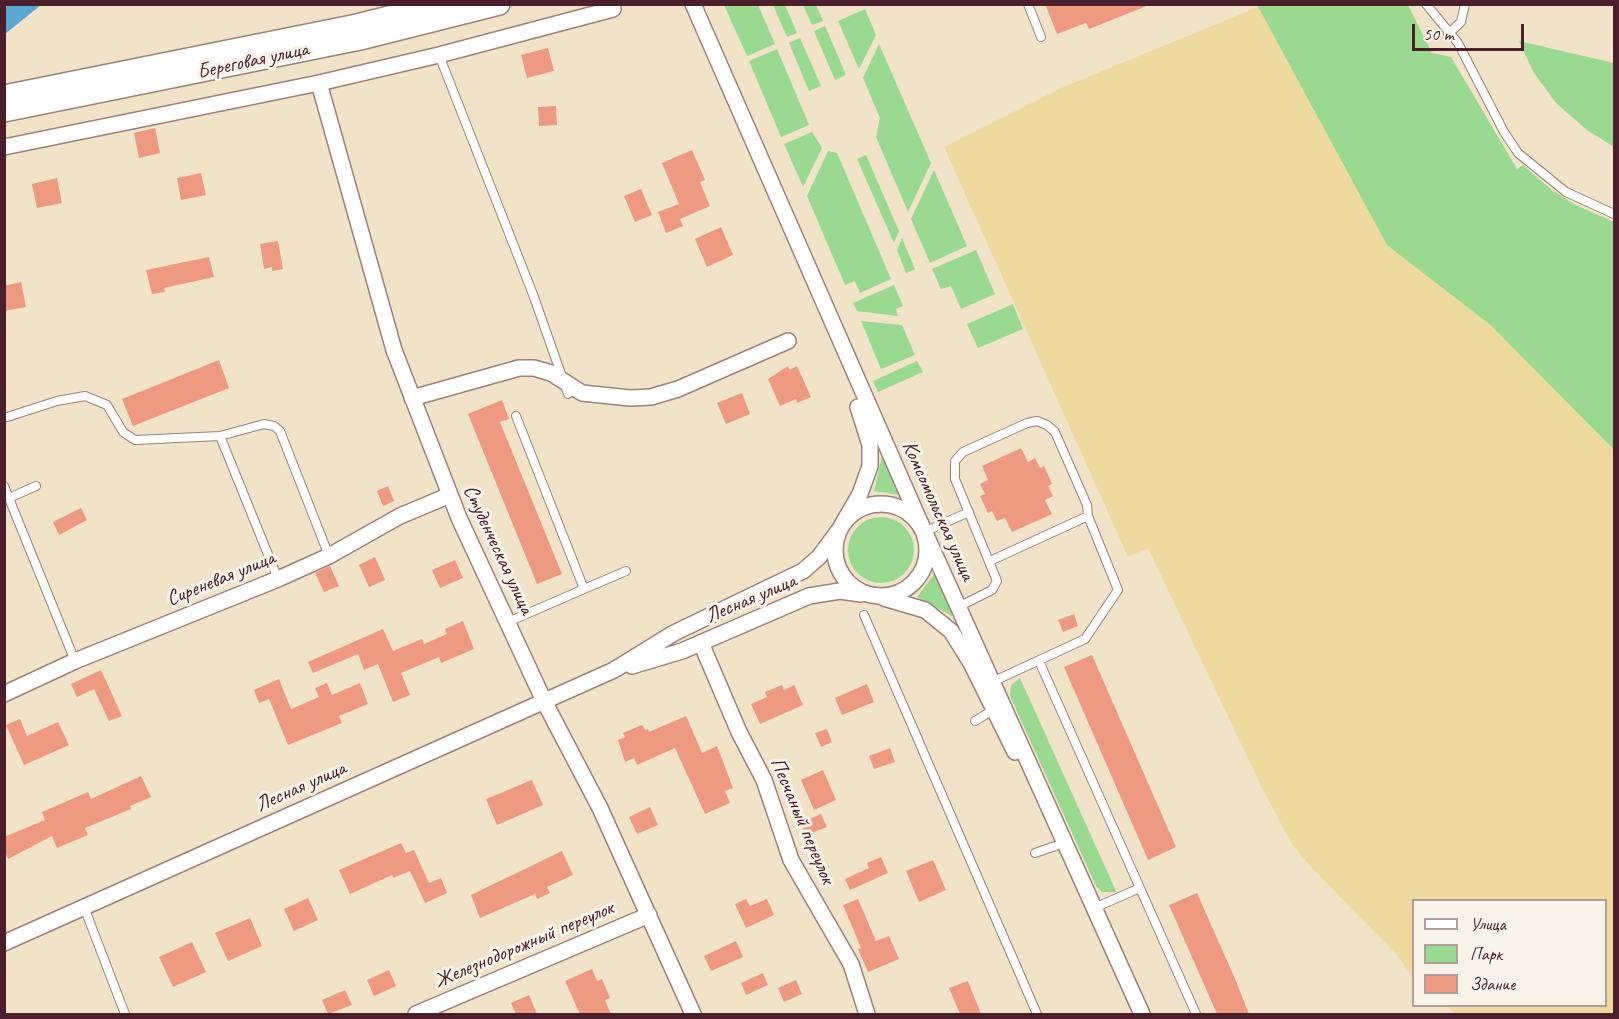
<!DOCTYPE html>
<html>
<head>
<meta charset="utf-8">
<style>
	body { margin:0 }
	#map { position:relative; width:1619px; height:1019px; overflow:hidden; background:#f1e3c7; font-family:Caveat,sans-serif }
	canvas { display:block }
	.frame { position:absolute; inset:0; border:6px solid #4a1f2b; pointer-events:none }
	.legend { position:absolute; left:1412px; top:899px; width:195px; height:108px; box-sizing:border-box; background:#f7f3e8; border:2px solid #b29e9c; margin:0; padding:8px 10px; list-style:none; font-size:18px; color:#4a1f2b }
	.legend li { display:flex; align-items:center; gap:12px; height:30px }
	.legend b { width:30px; border:2px solid #b29e9c }
	.scale { position:absolute; left:1412px; top:24px; width:112px; height:27px; box-sizing:border-box; border:3px solid #4a1f2b; border-top:0; padding-left:8px; font-size:18px; line-height:21px; white-space:nowrap; color:#4a1f2b; -webkit-text-stroke:4px #f7f3e8; paint-order:stroke }
</style>
</head>
<body>
<div id="map">
<canvas width="1619" height="1019"></canvas>
<div class="frame"></div>
<ul class="legend">
<li><b style="height:8px;background:#fff"></b>Улица</li>
<li><b style="height:16px;background:#99da90"></b>Парк</li>
<li><b style="height:16px;background:#ed9a80"></b>Здание</li>
</ul>
<div class="scale">50 m</div>
</div>
<script>
const context = document.querySelector('canvas').getContext('2d');
context.lineJoin = 'round';
function paint(path, color) { context.fillStyle = color; context.fill(path, 'evenodd'); }
const poly = rows => new Path2D(rows.map(r => 'M' + r).join(''));
function stroke(path, color, width, dash) { context.strokeStyle = color; context.lineWidth = width; context.lineCap = dash ? 'butt' : 'round'; context.setLineDash(dash || []); context.stroke(path); }
function write(font, color, halo, rows, align = 'center') {
  context.font = font + ' Caveat,sans-serif'; context.lineWidth = 6; context.setLineDash([]); context.textBaseline = 'middle'; context.strokeStyle = halo; context.fillStyle = color; for (const [text, x, y, turn = 0] of rows) {
    context.save(); context.translate(x, y); context.rotate((+turn || 0) * Math.PI / 180); context.textAlign = isNaN(turn) ? turn : align; if (halo) context.strokeText(text, 0, 0); context.fillText(text, 0, 0); context.restore();
  }
}
const green = poly([
	[724,5,758,5,775,44,747,56],
	[773,5,785,5,797,33,787,37],
	[803,5,816,5,823,21,812,25],
	[1257,5,1408,5,1432,53,1451,57,1517,169,1523,165,1553,191,1574,204,1614,222,1614,450,1489,324,1387,246],
	[865,9,876,35,859,69,838,21],
	[825,26,846,75,835,80,814,31],
	[800,38,821,86,809,91,789,43],
	[1519,41,1614,63,1614,147,1587,130,1556,103,1534,73],
	[879,44,931,163,908,212,876,137,880,118,863,78],
	[777,49,809,125,781,137,749,61],
	[812,132,822,148,803,187,784,144],
	[828,151,837,153,891,279,860,293,855,281,845,285,807,196],
	[866,155,899,231,894,243,857,159],
	[934,170,967,246,930,263,911,219],
	[902,238,915,269,906,273,897,250],
	[976,250,995,294,961,309,951,286,941,289,932,269],
	[894,285,903,306,896,309,898,316,857,311,853,303],
	[1013,304,1023,329,978,348,967,324],
	[861,321,902,325,915,355,881,369],
	[917,361,923,372,878,392,873,381],
	[882,456,883,456,900,495,874,491],
	'848 550a33 33 0 1 1 66 0a33 33 0 1 1-66 0Z',
	[935,573,953,613,952,616,917,597],
	[1020,678,1116,891,1116,892,1102,892,1096,886,1010,696,1011,685]
]);
const sand = poly([
	[1258,7,1387,245,1489,324,1614,450,1614,1014,1457,1014,1446,1006,1606,1006,1606,900,1414,900,1413,978,1398,956,1312,868,1293,846,1264,792,1148,548,1128,557,944,147,1061,88]
]);
const water = poly([
	[5,4,41,4,41,5,5,34]
]);
const building = poly([
	[1045,4,1149,4,1149,5,1089,29,1086,23,1057,34],
	[548,48,554,71,527,78,521,55],
	[556,106,557,125,539,126,538,107],
	[155,128,160,153,139,158,134,133],
	[692,150,705,180,700,182,710,206,680,219,683,226,666,233,658,212,679,204,662,163],
	[201,173,206,195,181,200,177,178],
	[57,178,62,203,37,208,32,184],
	[641,189,652,215,635,222,624,196],
	[721,227,733,255,707,267,695,239],
	[278,241,283,269,272,271,272,267,264,269,260,244],
	[209,257,214,277,164,288,165,292,152,294,146,270],
	[21,282,26,307,4,311,4,286],
	[219,360,229,388,133,426,122,399],
	[788,366,789,370,797,366,811,397,797,403,796,399,780,406,768,379],
	[742,393,750,414,726,424,717,403],
	[502,400,509,419,500,422,562,574,537,584,468,414],
	[1021,448,1028,462,1035,458,1040,468,1044,466,1052,484,1048,486,1053,496,1045,500,1052,514,1012,532,1005,518,997,521,992,511,988,513,980,496,985,494,980,484,988,480,982,466],
	[388,486,394,501,383,506,377,491],
	[81,508,87,520,59,535,53,522],
	[375,557,385,580,369,587,359,565],
	[455,560,463,578,440,588,432,570],
	[330,566,339,586,324,592,315,573],
	[1074,614,1078,626,1063,632,1058,620],
	[463,621,474,649,441,663,439,657,401,673,410,695,393,702,378,664,364,670,358,654,313,673,308,662,383,629,393,651,422,639,424,644,447,634,445,629],
	[1092,655,1176,847,1148,860,1064,667],
	[101,670,122,716,109,721,94,689,77,697,71,684],
	[279,679,291,709,319,697,315,688,327,683,332,695,360,683,368,704,339,716,342,723,288,745,269,699,259,703,254,690],
	[867,684,874,702,842,715,835,698],
	[782,685,784,690,794,685,803,705,760,724,751,704,767,697,765,692],
	[686,716,702,753,717,746,733,788,725,791,730,803,705,814,675,748,637,765,634,758,625,762,618,740,625,737,623,733,642,725,645,730,648,729,649,732],
	[20,719,27,736,58,722,69,745,24,765,6,725],
	[827,729,832,742,821,747,815,733],
	[890,748,895,762,874,769,869,756],
	[823,770,836,800,814,810,801,780],
	[141,776,151,797,130,806,131,809,85,828,88,835,57,848,52,836,8,859,4,850,4,837,45,820,42,812,88,792,91,799],
	[532,780,543,805,497,825,486,799],
	[650,807,658,825,637,834,629,817],
	[821,814,827,827,806,835,800,823],
	[401,843,406,853,414,850,429,883,441,878,447,893,425,903,410,871,393,878,392,875,350,894,339,870],
	[562,851,573,875,547,887,550,893,537,899,535,894,480,918,471,895],
	[881,857,888,873,850,890,845,879,869,868,867,863],
	[933,860,946,890,919,902,906,871],
	[1197,893,1236,981,1249,1014,1217,1014,1169,905],
	[308,898,318,920,294,931,284,909],
	[746,899,750,906,767,899,774,915,746,928,735,904],
	[858,899,876,941,889,936,899,959,868,972,858,949,861,948,843,905],
	[250,918,262,946,228,961,215,933],
	[736,941,743,957,711,971,704,956],
	[192,942,206,972,173,987,159,957],
	[592,969,597,981,602,979,610,998,605,1000,611,1014,580,1014,565,981],
	[389,970,396,986,374,996,367,980],
	[763,973,768,985,746,995,741,983],
	[796,980,802,994,784,1002,778,988],
	[968,981,981,1014,960,1014,949,988],
	[345,990,352,1005,328,1014,322,1000],
	[529,995,537,1014,516,1014,511,1003]
]);
const service = poly([
	[1028,4,1041,37],
	[1426,4,1458,43,1504,132,1518,153,1566,192,1614,214],
	[1448,34,1461,22,1465,4],
	[439,55,534,297,568,394],
	[4,418,57,401,85,396,107,405,123,432,135,440,220,436,264,424,274,426,280,431,329,556],
	[220,436,278,579],
	[4,486,75,661],
	[9,498,36,486],
	[924,532,969,512],
	[990,561,1088,516],
	[584,589,626,571],
	[958,607,992,590,997,581,955,479,955,461,963,452,1027,423,1037,421,1047,425,1055,432,1087,505,1088,516,1118,590,1085,639,992,682],
	[864,615,1037,1014],
	[508,622,584,589,516,416],
	[1039,661,1196,1014],
	[975,721,993,710],
	[1035,853,1064,843],
	[84,907,125,1014],
	[1094,908,1140,888]
]);
const minor = poly([
	[693,4,916,513,1142,1014],
	[319,83,394,350,459,518,544,701,600,808,693,1014],
	[4,147,319,83,439,55,613,9],
	[412,398,519,368,534,368,551,373,582,393,630,398,651,397,678,389,788,341],
	'835 550a46 46 0 1 1 92 0a46 46 0 1 1-92 0Z',
	[842,525,860,494,870,466,870,445,858,407],
	[884,598,925,610,951,631,971,663,1015,752],
	[701,643,739,732,764,780,791,860,851,964,867,1014],
	[632,666,682,651,809,596,840,591,861,594],
	[4,694,75,661,278,579,329,556,400,516,450,495],
	[4,943,614,670,674,633,803,571,819,557,839,530],
	[416,1014,649,915]
]);
const secondary = poly([
	[4,96,357,25,440,4],
	[4,111,360,39,499,4]
]);
const streetNames = [
	["Береговая улица",253,61,-12],
	["Комсомольская улица",938,511,66],
	["Студенческая улица",498,550,65],
	["Сиреневая улица",221,579,-22],
	["Лесная улица",751,599,-23],
	["Лесная улица",301,787,-24],
	["Песчаный переулок",802,821,67],
	["Железнодорожный переулок",524,945,-23]
];
paint(green, '#99da90');
paint(sand, '#eeda9e');
paint(water, '#5aa7d3');
paint(building, '#ed9a80');
stroke(service, '#9e8179', 10);
stroke(minor, '#9e8179', 18);
stroke(secondary, '#9e8179', 24);
stroke(service, '#fff', 8);
stroke(minor, '#fff', 15);
stroke(secondary, '#fff', 21);
write('21px', '#4a1f2b', '#f7f3e8', streetNames);
</script>
</body>
</html>
